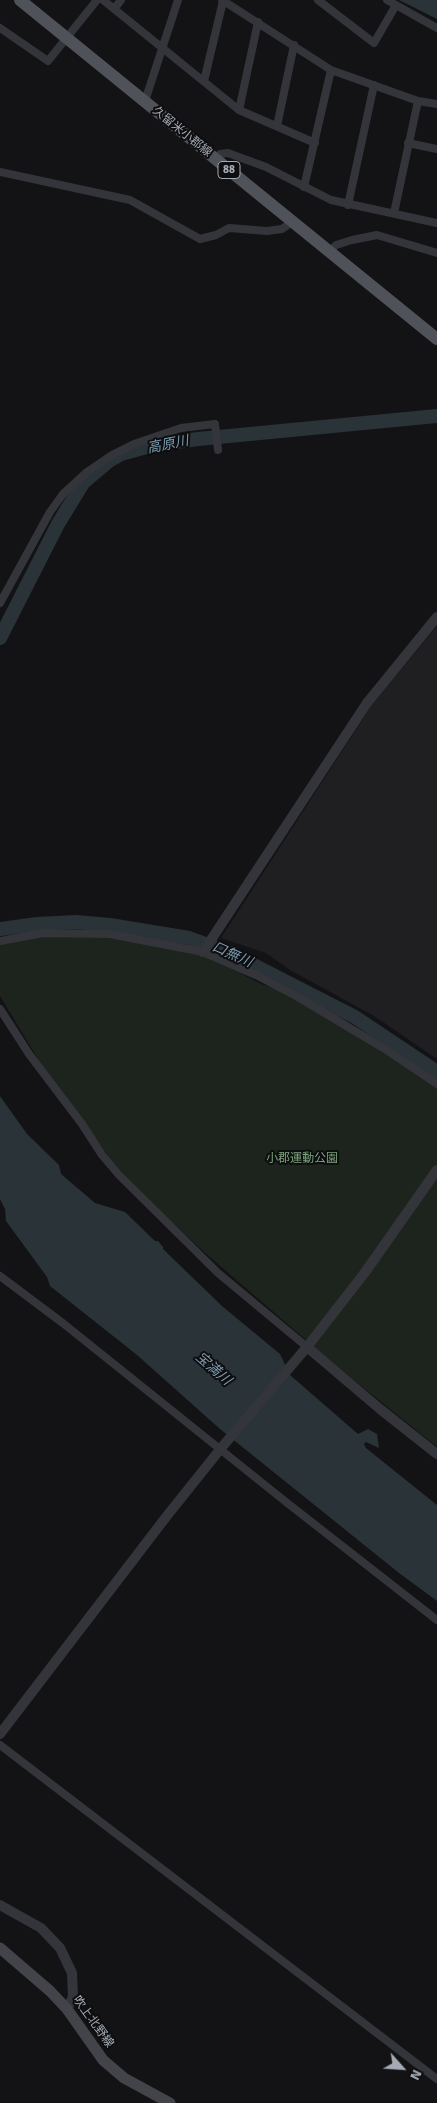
<!DOCTYPE html>
<html>
<head>
<meta charset="utf-8">
<style>
	body { margin:0 }
	#map { position:relative; width:437px; height:2103px; overflow:hidden; background:#131315; font-family:Signika,sans-serif }
	canvas { display:block }
	.north { position:absolute; left:377px; top:2043px; width:50px; height:50px; -webkit-text-stroke:4px #0e0e10; paint-order:stroke; rotate:116deg; font-size:14px; font-weight:700; line-height:20px; text-align:center; color:#a4abb5 }
	.north::after { content:''; display:block; margin:auto; width:18px; height:22px; background:#a4abb5; clip-path:polygon(50% 0,100% 100%,50% 72%,0 100%) }
</style>
</head>
<body>
<div id="map">
<canvas width="437" height="2103"></canvas>
<div class="north">N</div>
</div>
<script>
const context = document.querySelector('canvas').getContext('2d');
context.lineJoin = 'round';
function paint(path, color) { context.fillStyle = color; context.fill(path, 'evenodd'); }
const poly = rows => new Path2D(rows.map(r => 'M' + r).join(''));
function stroke(path, color, width, dash) { context.strokeStyle = color; context.lineWidth = width; context.lineCap = dash ? 'butt' : 'round'; context.setLineDash(dash || []); context.stroke(path); }
function write(font, color, halo, rows, align = 'center') {
  context.font = font + ' Signika,"Noto Sans JP",sans-serif'; context.lineWidth = 4; context.setLineDash([]); context.textBaseline = 'middle'; context.strokeStyle = halo; context.fillStyle = color; for (const [text, x, y, turn = 0] of rows) {
    context.save(); context.translate(x, y); context.rotate((+turn || 0) * Math.PI / 180); context.textAlign = isNaN(turn) ? turn : align; if (halo) context.strokeText(text, 0, 0); context.fillText(text, 0, 0); context.restore();
  }
}
const built = poly([
	[437,626,437,1059,374,1016,290,970,266,953,221,938,372,705]
]);
const green = poly([
	[43,936,112,937,170,946,213,959,261,984,282,991,344,1026,437,1086,437,1447,328,1359,204,1252,144,1196,111,1160,49,1077,0,996,0,944]
]);
const water = poly([
	[399,0,437,0,437,19],
	[0,1096,27,1134,59,1165,61,1174,95,1203,125,1212,155,1241,158,1241,163,1247,163,1249,222,1306,280,1354,290,1375,358,1434,368,1429,377,1434,379,1448,366,1442,364,1444,366,1448,437,1505,437,1601,399,1573,220,1429,137,1355,50,1286,47,1277,6,1221,5,1209,0,1199]
]);
const river = poly([
	[0,638,58,524,83,483,109,461,121,454,154,445,198,439,437,416],
	[0,929,37,924,76,922,110,925,189,938,228,952,355,1017,437,1072]
]);
const minor = poly([
	[103,0,239,110,315,143],
	[222,0,331,70,418,101,394,213],
	[318,0,374,43,396,5],
	[387,0,437,28],
	[114,9,121,0],
	[0,28,48,61,97,0],
	[204,81,223,1],
	[145,101,178,0],
	[418,101,437,104],
	[239,110,258,22],
	[277,126,294,45],
	[408,143,437,149],
	[216,160,220,154,228,153,266,167,331,200,437,223],
	[0,172,130,200,200,239,216,235,229,228,267,231,282,229,292,222],
	[304,187,331,70],
	[348,205,374,85],
	[329,252,336,245,352,240,377,235,437,253],
	[0,603,50,512,63,494,87,472,112,455,134,444,181,428,215,424,218,450],
	[0,941,43,933,110,934,203,952,258,976,298,997,385,1049,437,1084],
	[0,1009,29,1054,82,1124,102,1155,119,1175,218,1273,307,1347],
	[0,1276,64,1324,286,1502,437,1620],
	[0,1745,437,2079]
]);
const tertiary = poly([
	[203,952,367,703,437,617],
	[307,1347,380,1409,437,1454],
	[0,1734,166,1517,222,1447,307,1347,366,1271,437,1170],
	[0,1905,41,1928,60,1948,72,1973,73,1997,67,2009]
]);
const secondary = poly([
	[0,1948,50,1991,67,2009,103,2060,124,2078,170,2103]
]);
const primary = poly([
	[20,0,437,339]
]);
const shields = [
	[229,170,22]
];
const shieldNames = [
	["88",229,170]
];
const streetNames = [
	["久留米小郡線",182,132,39],
	["吹上北野線",93,2022,54]
];
const parkNames = [
	["小郡運動公園",302,1159]
];
const waterNames = [
	["高原川",168,445,-11],
	["口無川",232,955,24],
	["宝満川",213,1369,41]
];
paint(built, '#1f1f22');
paint(green, '#1d241d');
paint(water, '#293338');
stroke(river, '#293338', 14);
stroke(minor, '#34353a', 8);
stroke(tertiary, '#34353a', 10);
stroke(secondary, '#42444a', 11);
stroke(primary, '#505259', 12);
for (const [x, y, w] of shields) { const box = new Path2D(); box.roundRect(x - w / 2, y - 8.5, w, 17, 4); context.fillStyle = '#0e0e10'; context.fill(box); stroke(box, '#a4abb5', 1); }
write('bold 11px', '#a4abb5', null, shieldNames);
write('12px', '#a4abb5', '#0e0e10', streetNames);
write('12px', '#7ba17b', '#0e0e10', parkNames);
write('italic 14px', '#7a9bb1', '#0e0e10', waterNames);
</script>
</body>
</html>
